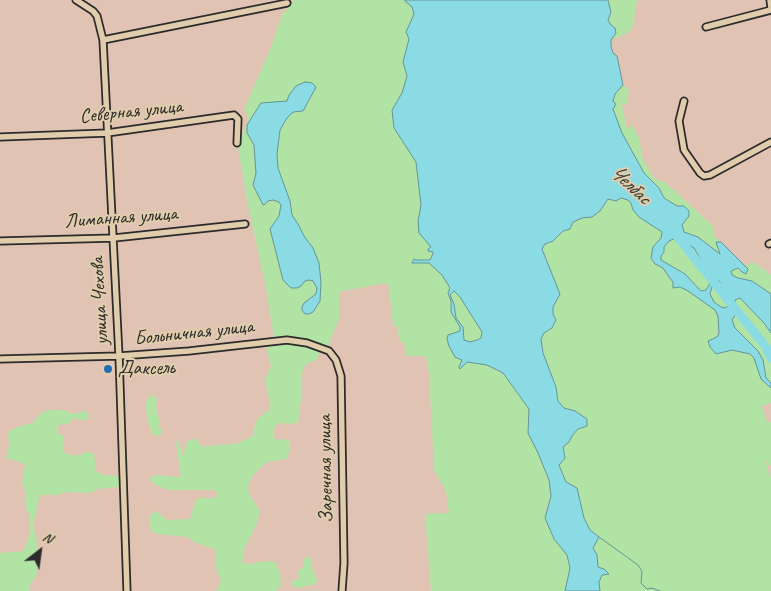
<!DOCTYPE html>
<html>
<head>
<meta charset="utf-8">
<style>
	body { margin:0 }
	#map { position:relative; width:771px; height:591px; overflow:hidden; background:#e1c3b4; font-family:Caveat,sans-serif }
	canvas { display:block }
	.north { position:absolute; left:15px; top:526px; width:50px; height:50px; -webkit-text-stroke:4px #e1cdac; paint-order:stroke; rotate:30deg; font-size:14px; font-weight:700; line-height:20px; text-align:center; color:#2b2b2b }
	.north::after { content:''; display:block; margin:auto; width:18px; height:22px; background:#2b2b2b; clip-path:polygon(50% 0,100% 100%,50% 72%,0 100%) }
</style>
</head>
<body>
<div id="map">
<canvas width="771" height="591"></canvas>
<div class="north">N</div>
</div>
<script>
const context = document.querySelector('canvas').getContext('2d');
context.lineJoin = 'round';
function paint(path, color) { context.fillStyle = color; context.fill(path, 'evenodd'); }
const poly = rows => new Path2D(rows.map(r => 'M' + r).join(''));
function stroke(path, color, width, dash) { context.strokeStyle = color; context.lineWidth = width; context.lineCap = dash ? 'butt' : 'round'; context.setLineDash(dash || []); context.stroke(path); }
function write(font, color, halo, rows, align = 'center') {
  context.font = font + ' Caveat,sans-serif'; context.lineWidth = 4; context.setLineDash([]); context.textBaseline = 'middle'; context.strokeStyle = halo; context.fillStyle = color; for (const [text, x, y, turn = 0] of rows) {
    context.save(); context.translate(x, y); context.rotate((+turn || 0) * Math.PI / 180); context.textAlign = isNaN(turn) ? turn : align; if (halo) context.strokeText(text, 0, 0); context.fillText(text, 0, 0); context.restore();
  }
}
const green = poly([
	[293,0,405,0,405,1,412,7,414,14,406,32,409,39,403,62,407,76,402,93,392,111,406,148,416,162,421,205,418,221,432,247,431,251,433,254,430,260,416,260,418,262,429,263,442,275,450,289,449,298,451,301,451,312,460,327,460,331,458,332,462,360,459,367,461,369,467,362,487,365,503,373,529,409,528,433,538,453,549,480,551,496,546,509,554,539,567,555,570,568,565,591,431,591,425,514,449,513,446,491,434,470,429,374,426,356,406,356,404,342,399,342,398,327,393,326,389,287,386,283,342,291,339,293,339,319,328,346,325,347,299,339,274,339,266,288,246,196,238,147,248,121,248,118,244,110,270,49,282,15,293,2],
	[316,87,303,111,293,112,287,118,280,130,277,154,278,168,290,201,292,216,298,224,304,236,313,248,320,301,313,312,309,314,302,307,304,303,316,294,317,288,313,281,309,280,305,280,301,286,283,280,270,229,279,216,281,205,279,202,270,200,265,205,253,185,256,173,256,160,254,145,247,125,256,110,280,101,287,101,289,95],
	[608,0,637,0,632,29,624,35,611,40,611,25,608,20,611,12],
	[623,85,629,90,627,104,622,105,627,129,632,125,639,138,643,160,655,179,665,182,713,226,714,236,721,242,716,242,721,255,698,237,684,232,682,225,686,221,684,206,677,206,664,198,659,188,644,173,622,133,613,108,613,99,615,94],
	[621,198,628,200,631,203,633,210,662,232,661,238,653,247,655,264,662,268,673,282,705,301,715,310,719,325,717,337,723,353,732,350,750,354,754,358,761,379,771,388,771,403,762,406,767,422,771,422,771,466,765,460,771,478,771,591,600,591,599,582,602,575,608,574,598,567,597,555,593,548,599,537,590,530,584,518,577,488,566,482,559,465,565,458,563,448,569,442,572,436,578,429,587,426,580,413,564,408,558,401,556,387,543,353,541,339,544,333,552,328,553,307,559,294,542,249,545,244,553,241,558,234,573,222,582,218,592,217,600,211,608,199,616,201],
	[676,238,694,248,704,265,713,274,711,282,706,290,701,291,685,274,661,260,661,255,664,252,664,247,669,241],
	[754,262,771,275,771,294,752,281,738,278,732,275,731,271,738,268,748,269,746,265],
	[717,280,729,297,726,308,721,307,714,302,710,294,713,283],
	[454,291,460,297,482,333,481,338,477,340,470,342,464,340,464,331,456,318,454,304,450,294],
	[740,298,764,323,771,333,771,383,766,378,763,360,758,351,735,328,732,320,736,314,735,300],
	[277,344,289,343,305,345,318,350,319,353,317,360,306,364,302,373,302,392,298,422,294,424,278,423,274,429,274,439,289,440,290,445,288,456,286,459,267,462,252,476,248,487,249,494,259,509,259,514,256,526,245,547,242,562,248,564,268,561,275,562,280,572,281,585,276,591,216,591,221,581,216,569,215,549,196,543,188,537,156,534,151,530,149,521,151,514,156,511,167,520,190,519,195,501,198,498,215,498,217,496,216,490,168,490,155,485,150,480,151,477,155,475,181,477,176,444,178,439,183,457,186,444,188,441,193,439,196,439,202,446,205,447,215,445,235,444,253,436,255,424,258,418,269,410,270,405,265,379,271,366,266,345],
	[153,395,157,399,156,407,160,423,158,426,163,430,159,436,152,434,147,418,146,404,147,399],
	[52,410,65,410,73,414,84,411,86,412,89,415,87,420,80,420,74,418,68,424,57,425,58,434,64,435,63,437,64,452,71,455,81,455,86,452,94,453,96,471,104,475,120,476,121,485,120,487,97,489,91,493,65,492,57,495,40,495,33,525,38,549,36,557,38,564,36,577,30,584,30,591,0,591,0,553,24,551,30,532,30,514,25,509,25,491,22,482,25,464,6,458,9,446,8,433,11,430,20,426,33,423,42,412],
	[308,556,312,561,312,568,317,579,316,584,298,588,292,586,291,581,299,579,297,572,303,567,304,559]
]);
const water = poly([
	[405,0,608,0,611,12,608,20,611,25,615,28,616,33,611,40,611,46,613,53,617,56,623,85,615,94,613,101,616,104,613,109,622,133,644,173,659,188,664,198,677,206,684,206,689,211,689,216,682,225,684,232,698,237,720,254,716,242,721,242,748,269,746,274,742,272,738,268,731,271,732,275,738,278,752,281,771,294,771,333,764,323,740,298,735,300,736,314,732,320,735,328,758,351,763,360,766,378,771,383,771,388,761,379,754,358,750,354,732,350,716,354,710,347,708,341,717,337,719,333,718,316,715,310,688,291,680,287,673,288,673,282,669,277,663,268,655,264,651,258,653,247,661,238,662,232,639,217,633,210,631,203,628,200,621,198,616,201,608,199,600,211,592,217,582,218,573,222,570,229,563,231,553,241,545,244,542,249,560,294,553,307,553,314,556,320,552,328,544,333,541,339,543,353,556,387,558,401,564,408,575,411,587,419,587,426,578,429,572,436,569,442,563,447,565,458,559,465,566,482,577,488,584,518,590,530,599,537,593,548,597,555,598,567,604,569,609,574,602,575,599,582,600,591,565,591,570,568,567,555,554,539,545,518,551,496,549,480,538,453,528,433,529,409,503,373,487,365,467,362,460,369,459,367,462,360,455,357,449,346,447,339,448,335,460,331,460,327,451,312,451,301,448,293,450,288,442,275,429,263,412,263,414,259,416,260,430,260,433,254,433,252,428,251,428,249,431,247,419,233,418,221,421,205,416,162,394,128,392,110,402,93,407,76,403,62,409,39,406,32,414,14,412,7,405,1,405,0],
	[676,238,694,248,704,265,712,274,711,282,706,290,701,291,685,274,661,260,661,256,664,252,664,247,669,241,676,238],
	[717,280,720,282,720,287,725,290,729,297,729,303,726,308,721,307,714,302,710,294,713,283,717,280],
	[454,291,460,297,482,332,481,338,477,340,470,342,464,340,463,327,456,318,454,304,450,295,454,291],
	[305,82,312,83,316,87,303,111,293,112,287,118,280,130,277,154,278,168,290,201,292,215,298,224,304,236,313,248,319,263,321,282,320,301,313,312,309,314,305,314,302,310,302,307,304,303,316,294,317,288,313,281,309,280,305,281,301,286,297,288,291,288,283,280,270,229,279,216,281,205,279,202,273,200,268,201,264,205,263,205,253,185,256,173,254,145,247,133,247,125,261,103,287,101,289,95,296,86,305,82]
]);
const stream = poly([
	[599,537,638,565,642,571,641,583,647,589,652,588,660,591]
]);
const river = poly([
	[672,230,766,347,771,358]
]);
const minor = poly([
	[76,0,93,11,97,16,103,40,119,356,127,591],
	[770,0,771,8],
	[706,27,771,10],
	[103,40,287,3],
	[684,101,679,121,684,150,700,173,704,176,710,175,771,142],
	[0,137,107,133,234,115,238,119,237,143],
	[0,241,114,238,245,224],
	[769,244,771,243],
	[0,359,119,356,189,351,287,340,307,343,329,351,336,360,341,376,344,563,342,591]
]);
const markers = [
	[108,369,5,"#1f6fb2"]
];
const streetNames = [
	["Северная улица",131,112,-6],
	["Лиманная улица",121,218,-4],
	["улица Чехова",100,301,-93],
	["Больничная улица",194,333,-6],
	["Заречная улица",326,469,-91]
];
const poiNames = [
	["Даксель",118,369]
];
const waterNames = [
	["Челбас",630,185,43]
];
paint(green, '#b1e3a4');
paint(water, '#8adbe3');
stroke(water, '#649599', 1);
stroke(stream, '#649599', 1);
stroke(river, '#8adbe3', 9);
stroke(minor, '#2b2b2b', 9);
stroke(minor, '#e1cdac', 5.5);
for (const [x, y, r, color] of markers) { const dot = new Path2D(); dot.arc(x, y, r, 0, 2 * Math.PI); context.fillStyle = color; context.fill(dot); stroke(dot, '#e1cdac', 2); }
write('20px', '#2b2b2b', '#e1cdac', streetNames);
write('20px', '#2b2b2b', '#e1cdac', poiNames, 'left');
write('italic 21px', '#343d3d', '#e1cdac', waterNames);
</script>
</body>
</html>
